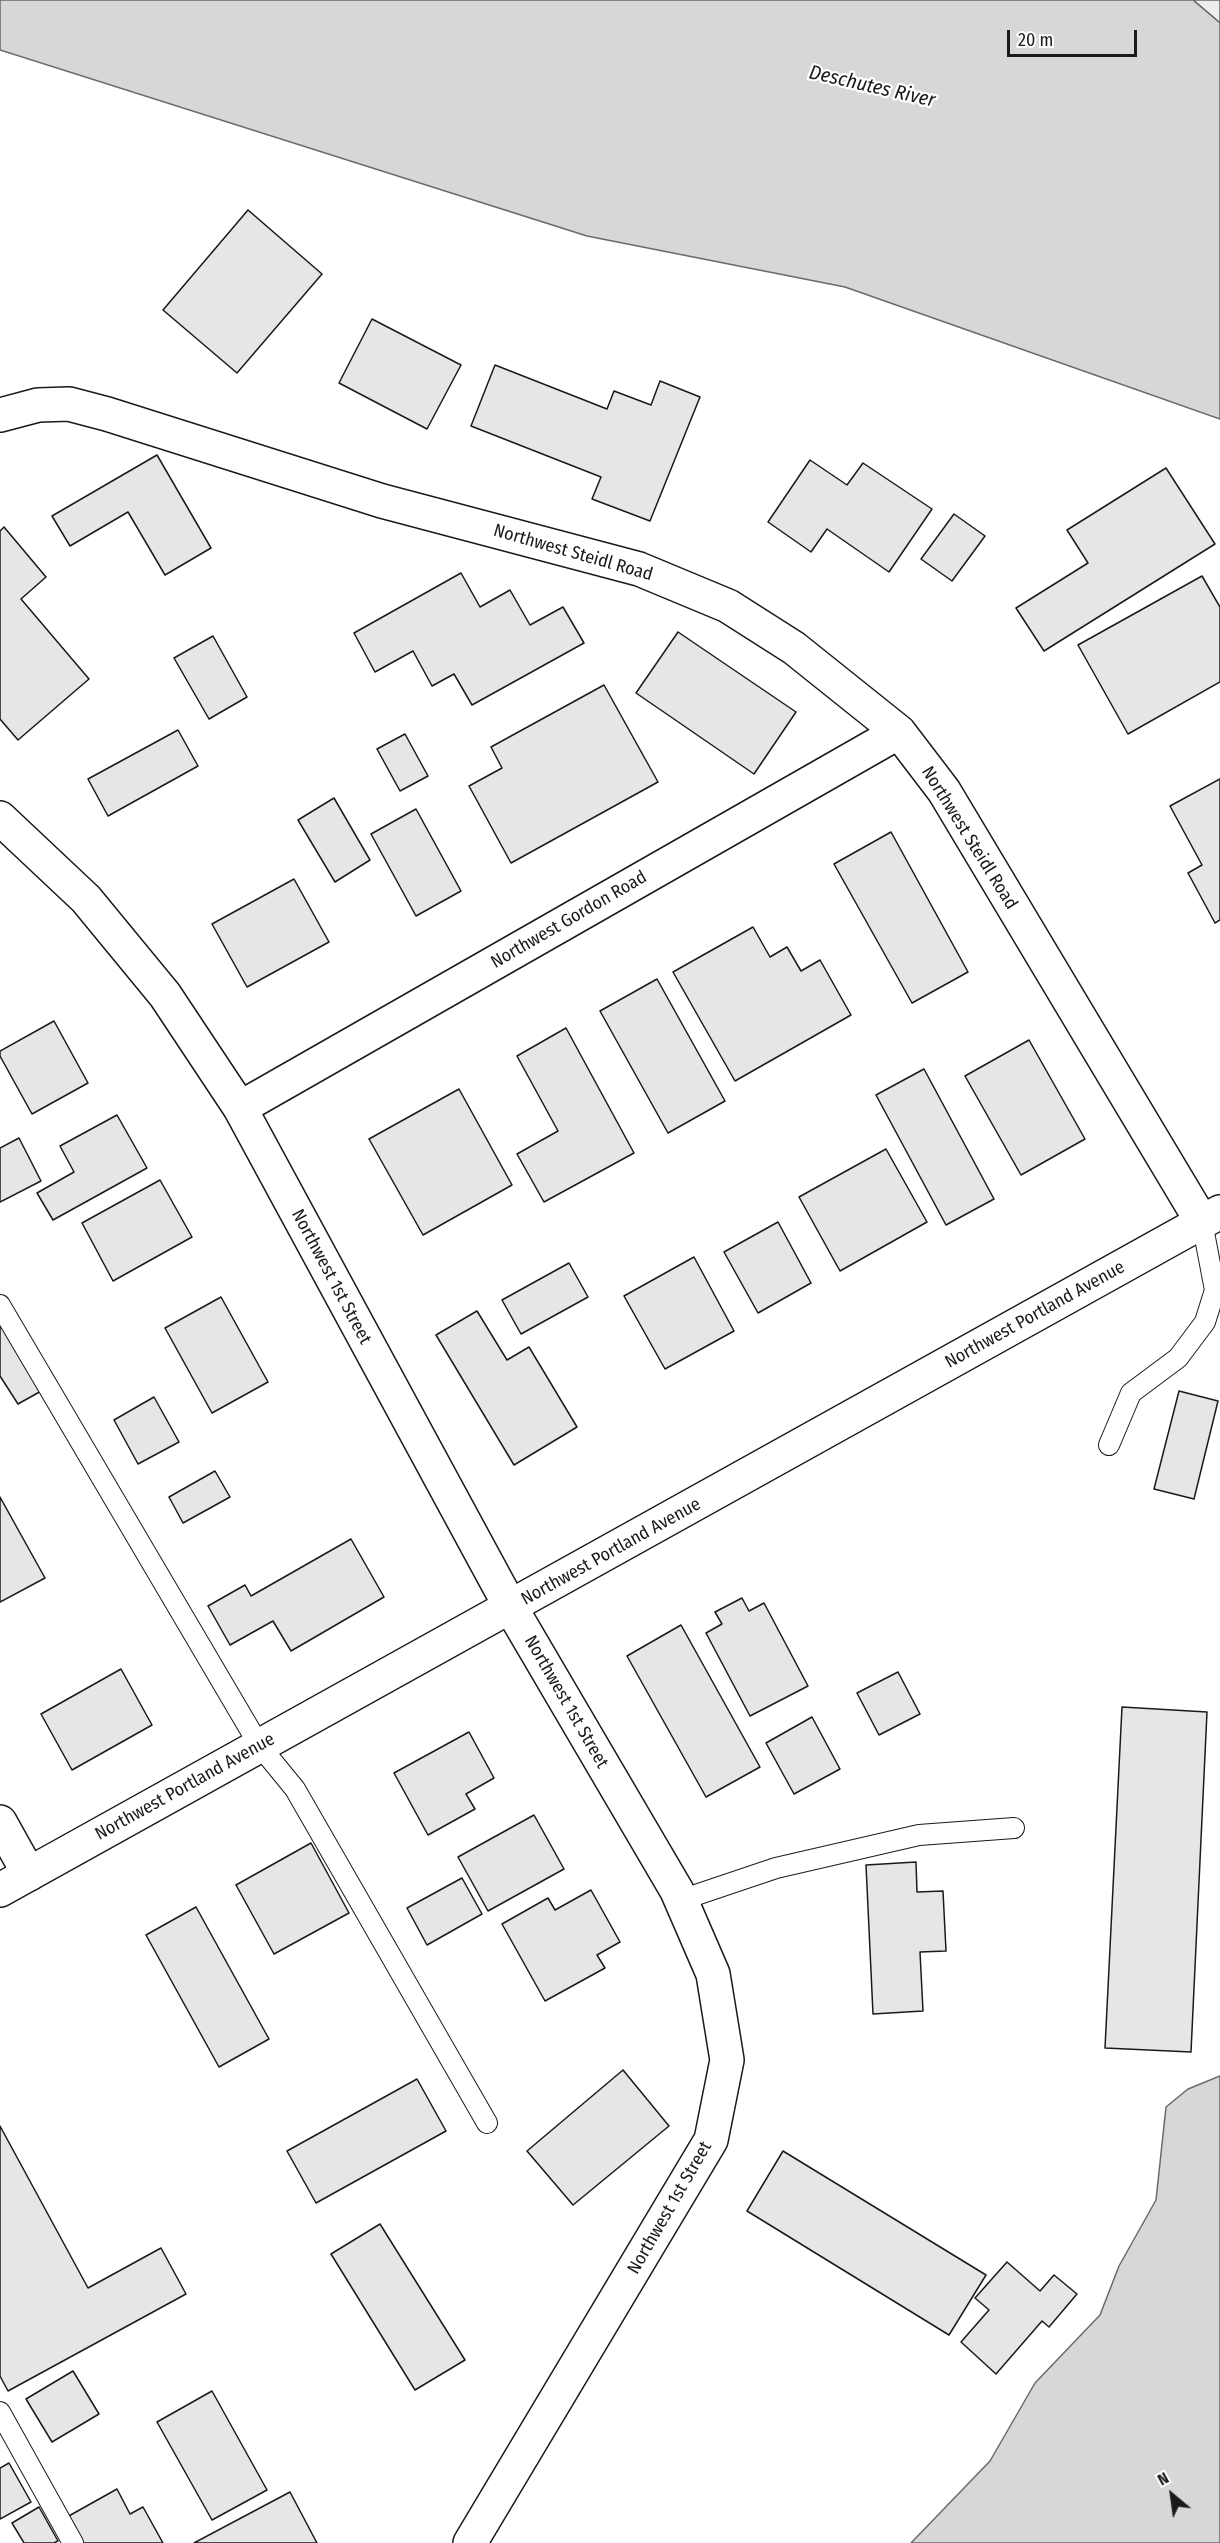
<!DOCTYPE html>
<html>
<head>
<meta charset="utf-8">
<style>
	body { margin:0 }
	#map { position:relative; width:1220px; height:2543px; overflow:hidden; background:#fff; font-family:"Fira Sans Condensed",sans-serif }
	canvas { display:block }
	.north { position:absolute; left:1142px; top:2465px; width:60px; height:60px; -webkit-text-stroke:4px #fff; paint-order:stroke; rotate:331deg; font-size:16px; font-weight:700; line-height:24px; text-align:center; color:#1a1a1a }
	.north::after { content:''; display:block; margin:auto; width:21px; height:27px; background:#1a1a1a; clip-path:polygon(50% 0,100% 100%,50% 72%,0 100%) }
	.scale { position:absolute; left:1007px; top:30px; width:130px; height:27px; box-sizing:border-box; border:3px solid #1a1a1a; border-top:0; padding-left:8px; font-size:18px; line-height:21px; white-space:nowrap; color:#1a1a1a; -webkit-text-stroke:4px #fff; paint-order:stroke }
</style>
</head>
<body>
<div id="map">
<canvas width="1220" height="2543"></canvas>
<div class="north">N</div>
<div class="scale">20 m</div>
</div>
<script>
const context = document.querySelector('canvas').getContext('2d');
context.lineJoin = 'round';
function paint(path, color) { context.fillStyle = color; context.fill(path, 'evenodd'); }
const poly = rows => new Path2D(rows.map(r => 'M' + r).join(''));
function stroke(path, color, width, dash) { context.strokeStyle = color; context.lineWidth = width; context.lineCap = dash ? 'butt' : 'round'; context.setLineDash(dash || []); context.stroke(path); }
function write(font, color, halo, rows, align = 'center') {
  context.font = font + ' "Fira Sans Condensed",sans-serif'; context.lineWidth = 4.5; context.setLineDash([]); context.textBaseline = 'middle'; context.strokeStyle = halo; context.fillStyle = color; for (const [text, x, y, turn = 0] of rows) {
    context.save(); context.translate(x, y); context.rotate((+turn || 0) * Math.PI / 180); context.textAlign = isNaN(turn) ? turn : align; if (halo) context.strokeText(text, 0, 0); context.fillText(text, 0, 0); context.restore();
  }
}
const built = poly([
	[1193,0,1220,0,1220,23,1193,0]
]);
const water = poly([
	[0,0,1193,0,1220,23,1220,419,845,287,587,236,0,50,0,0],
	[1220,2076,1220,2543,911,2543,990,2461,1035,2383,1100,2315,1119,2266,1156,2200,1166,2107,1188,2089,1220,2076]
]);
const building = poly([
	[248,210,322,274,237,373,163,310,248,210],
	[372,319,461,365,427,429,339,383,372,319],
	[495,365,607,409,614,391,651,405,660,381,700,397,650,521,592,499,601,477,471,426,495,365],
	[157,455,211,548,165,575,128,512,70,546,52,516,157,455],
	[810,460,847,485,863,463,932,509,889,572,827,529,811,552,768,522,810,460],
	[1166,468,1215,544,1044,651,1016,608,1088,563,1067,530,1166,468],
	[954,514,985,536,952,581,921,559,954,514],
	[4,527,46,577,21,599,89,679,18,740,0,719,0,531,4,527],
	[461,573,480,607,510,590,530,625,563,607,584,643,472,705,454,674,432,686,413,651,375,672,354,633,461,573],
	[1202,576,1220,607,1220,682,1128,734,1078,645,1202,576],
	[678,632,796,712,754,774,636,693,678,632],
	[213,636,247,697,209,719,174,658,213,636],
	[604,685,658,782,511,863,469,786,502,768,491,747,604,685],
	[178,730,198,766,108,816,88,779,178,730],
	[405,734,428,776,400,791,377,749,405,734],
	[1220,779,1220,920,1215,923,1188,873,1202,865,1170,806,1220,779],
	[334,798,370,860,335,882,298,820,334,798],
	[416,809,461,891,416,916,371,834,416,809],
	[891,832,968,972,912,1003,834,864,891,832],
	[294,879,329,942,247,987,212,924,294,879],
	[753,927,770,957,787,947,801,971,820,960,851,1015,735,1081,673,972,753,927],
	[657,979,725,1101,668,1133,600,1011,657,979],
	[54,1021,88,1083,32,1114,0,1056,0,1051,54,1021],
	[566,1028,634,1153,544,1202,517,1154,558,1131,517,1056,566,1028],
	[1029,1040,1085,1139,1021,1175,965,1076,1029,1040],
	[924,1069,994,1199,946,1225,876,1095,924,1069],
	[459,1089,512,1185,423,1235,369,1139,459,1089],
	[117,1115,147,1168,53,1220,37,1193,74,1172,60,1146,117,1115],
	[19,1138,41,1181,0,1202,0,1148,19,1138],
	[886,1149,927,1222,840,1271,799,1197,886,1149],
	[160,1180,192,1237,113,1281,82,1223,160,1180],
	[778,1222,811,1283,758,1313,724,1252,778,1222],
	[694,1257,734,1331,665,1369,624,1296,694,1257],
	[569,1263,588,1297,521,1334,502,1300,569,1263],
	[221,1297,268,1382,212,1413,165,1328,221,1297],
	[477,1311,507,1360,529,1347,577,1427,514,1465,436,1335,477,1311],
	[5,1323,43,1390,18,1404,0,1376,0,1326,5,1323],
	[1179,1391,1218,1401,1194,1499,1154,1489,1179,1391],
	[154,1397,179,1442,138,1464,114,1420,154,1397],
	[215,1471,230,1497,183,1523,169,1497,215,1471],
	[0,1497,45,1578,0,1602,0,1497],
	[351,1539,384,1597,291,1651,273,1621,230,1645,208,1606,245,1585,251,1596,351,1539],
	[742,1598,749,1611,764,1603,808,1686,750,1716,706,1633,722,1624,715,1612,742,1598],
	[681,1625,760,1767,706,1797,627,1656,681,1625],
	[121,1669,152,1725,72,1770,41,1714,121,1669],
	[898,1672,920,1714,879,1735,857,1693,898,1672],
	[1122,1707,1207,1712,1191,2052,1105,2048,1122,1707],
	[812,1717,840,1769,794,1794,766,1743,812,1717],
	[469,1732,494,1778,466,1794,475,1809,428,1835,394,1773,469,1732],
	[534,1815,564,1869,488,1911,458,1857,534,1815],
	[311,1843,349,1913,274,1954,236,1885,311,1843],
	[916,1862,917,1892,943,1891,946,1951,920,1952,923,2011,873,2014,866,1865,916,1862],
	[462,1878,482,1914,427,1945,407,1908,462,1878],
	[591,1890,620,1942,597,1955,605,1968,545,2001,502,1924,548,1898,555,1910,591,1890],
	[196,1907,269,2039,219,2067,146,1935,196,1907],
	[623,2070,669,2126,573,2205,527,2151,623,2070],
	[417,2079,446,2131,316,2203,287,2151,417,2079],
	[0,2126,88,2288,161,2248,186,2294,8,2391,0,2376,0,2126],
	[783,2151,986,2275,949,2335,747,2211,783,2151],
	[380,2224,465,2360,415,2390,331,2254,380,2224],
	[1007,2262,1040,2291,1054,2275,1077,2294,1049,2327,1042,2321,996,2374,961,2342,989,2310,975,2298,1007,2262],
	[73,2371,99,2414,52,2442,26,2399,73,2371],
	[212,2391,267,2490,212,2520,157,2422,212,2391],
	[9,2463,31,2502,0,2519,0,2468,9,2463],
	[117,2489,130,2514,143,2507,163,2543,81,2543,67,2517,117,2489],
	[290,2492,317,2543,194,2543,290,2492],
	[39,2507,58,2541,54,2543,24,2543,12,2523,39,2507]
]);
const lane = poly([
	[0,1305,259,1745,295,1789,487,2123],
	[1109,1445,1131,1393,1178,1358,1205,1322,1215,1290,1202,1222],
	[681,1900,776,1868,919,1835,1014,1828],
	[0,2412,73,2543]
]);
const street = poly([
	[0,415,38,405,69,404,107,414,382,501,639,569,728,606,794,648,899,732,944,791,1202,1222],
	[0,818,86,899,165,995,240,1108,511,1608,677,1891,713,1974,727,2060,711,2140,470,2543],
	[240,1108,899,732],
	[0,1822,29,1874]
]);
const secondary = poly([
	[0,1890,1220,1212]
]);
const streetNames = [
	["Northwest Steidl Road",573,553,16],
	["Northwest Steidl Road",969,838,58],
	["Northwest Gordon Road",569,920,-30],
	["Northwest 1st Street",331,1277,62],
	["Northwest Portland Avenue",1035,1315,-29],
	["Northwest Portland Avenue",611,1552,-29],
	["Northwest 1st Street",566,1702,60],
	["Northwest Portland Avenue",185,1787,-29],
	["Northwest 1st Street",670,2208,-60]
];
const waterNames = [
	["Deschutes River",872,87,13]
];
paint(built, '#ededed');
stroke(built, '#6a6a6a', 1.5);
paint(water, '#d7d7d7');
stroke(water, '#6a6a6a', 1.5);
paint(building, '#e6e6e6');
stroke(building, '#1a1a1a', 1.5);
stroke(lane, '#1a1a1a', 22);
stroke(street, '#1a1a1a', 36);
stroke(secondary, '#1a1a1a', 36);
stroke(lane, '#fff', 20);
stroke(street, '#fff', 33);
stroke(secondary, '#fff', 33);
write('18px', '#1a1a1a', '#fff', streetNames);
write('italic 20px', '#1a1a1a', '#fff', waterNames);
</script>
</body>
</html>
